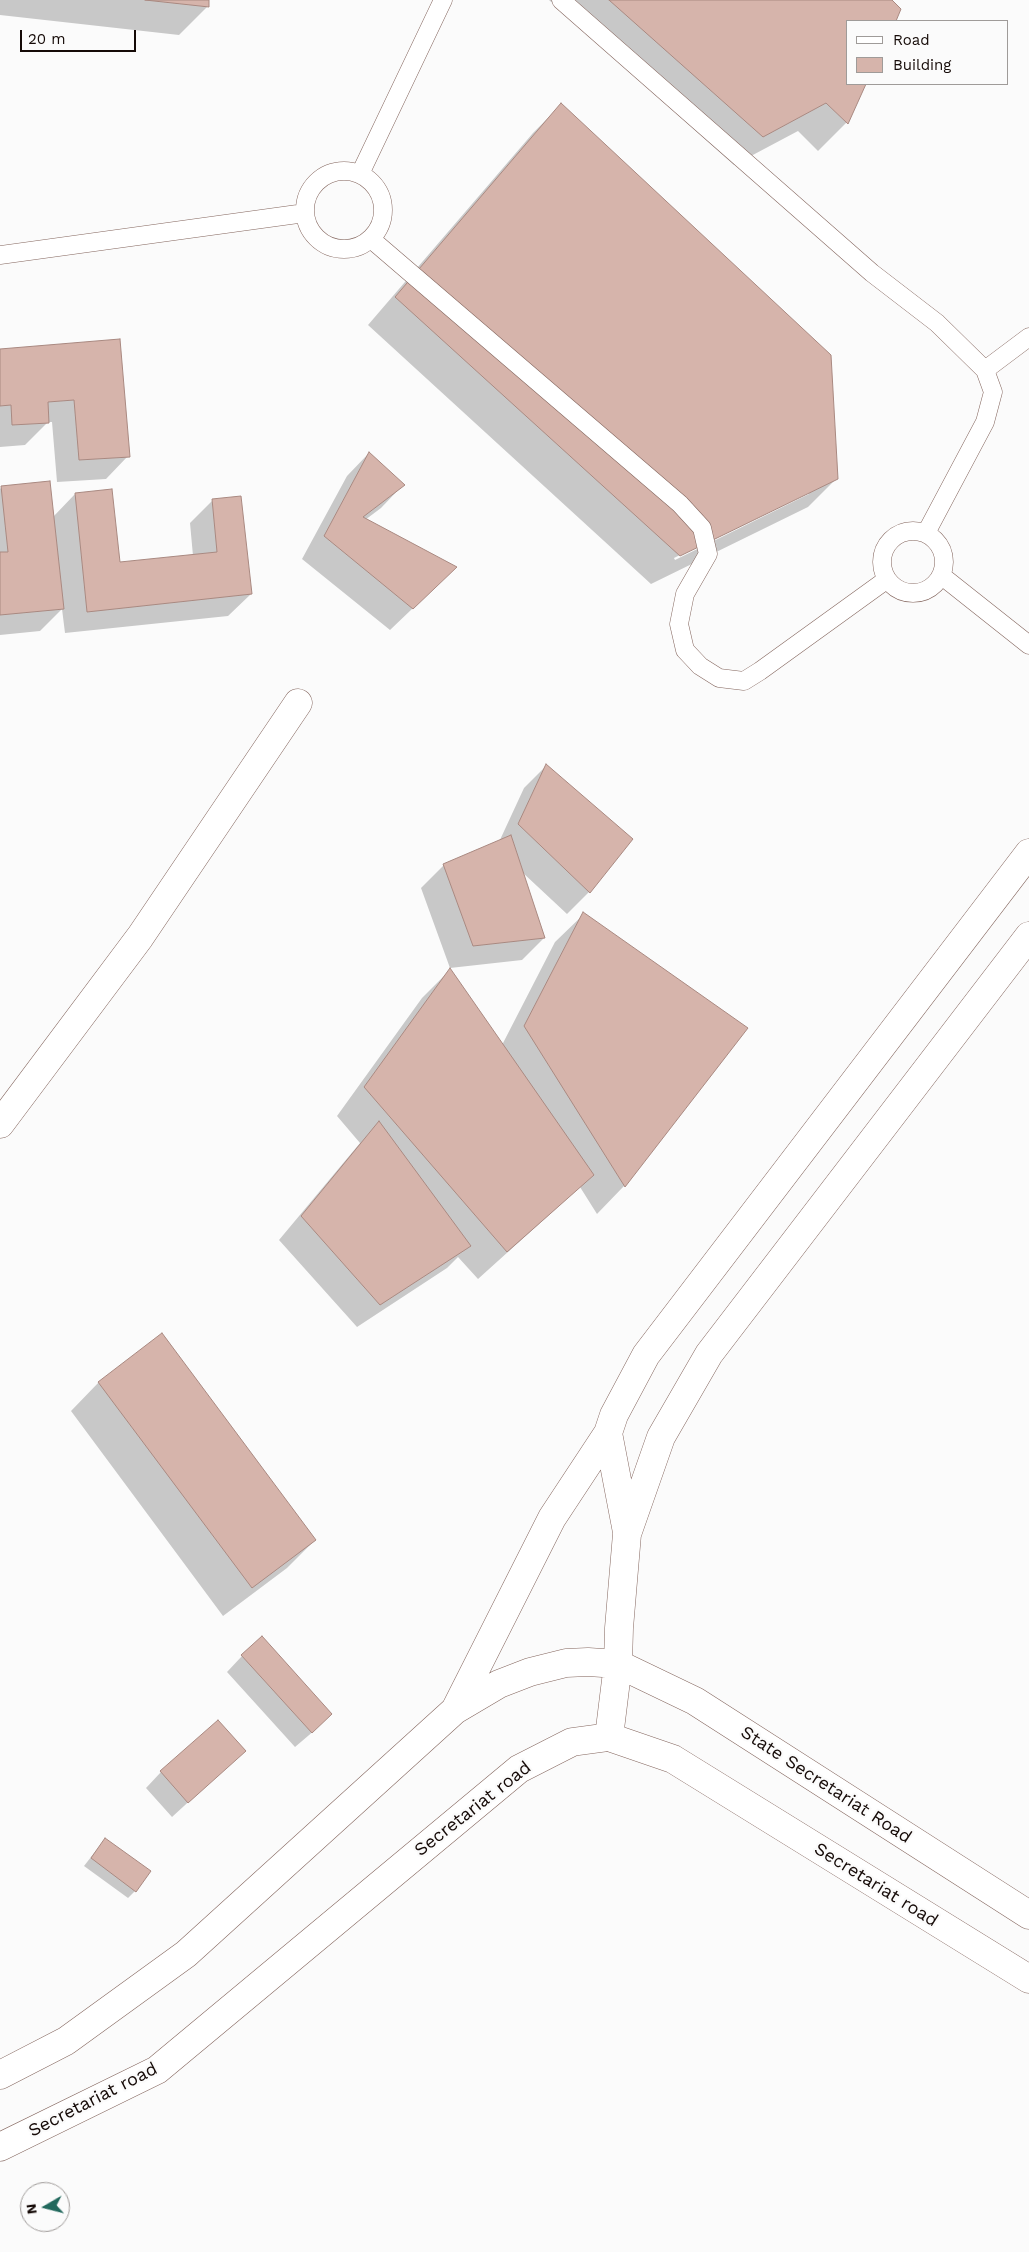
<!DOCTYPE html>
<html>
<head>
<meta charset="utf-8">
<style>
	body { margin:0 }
	#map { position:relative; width:1029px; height:2252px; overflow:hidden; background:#fbfbfb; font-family:"Work Sans",sans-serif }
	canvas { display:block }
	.legend { position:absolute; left:846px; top:20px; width:162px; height:65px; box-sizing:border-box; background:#fbfbfb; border:1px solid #9f9b99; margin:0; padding:6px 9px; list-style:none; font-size:15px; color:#150a07 }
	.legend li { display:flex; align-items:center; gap:10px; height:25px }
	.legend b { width:25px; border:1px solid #9f9b99 }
	.north { position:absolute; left:20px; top:2182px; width:50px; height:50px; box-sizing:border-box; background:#fbfbfb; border:1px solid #9f9b99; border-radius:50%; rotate:262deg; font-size:14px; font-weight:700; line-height:20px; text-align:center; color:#150a07 }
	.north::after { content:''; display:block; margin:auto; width:18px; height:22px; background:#22695d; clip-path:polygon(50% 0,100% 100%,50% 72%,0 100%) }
	.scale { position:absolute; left:20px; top:30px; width:116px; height:22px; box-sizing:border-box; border:2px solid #150a07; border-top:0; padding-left:6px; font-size:15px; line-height:18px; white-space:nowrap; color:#150a07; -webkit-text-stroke:4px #fbfbfb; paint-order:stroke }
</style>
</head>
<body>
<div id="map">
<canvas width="1029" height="2252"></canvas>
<ul class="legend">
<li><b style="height:6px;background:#fff"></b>Road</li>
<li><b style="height:14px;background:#d6b4ab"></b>Building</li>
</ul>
<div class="north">N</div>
<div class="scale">20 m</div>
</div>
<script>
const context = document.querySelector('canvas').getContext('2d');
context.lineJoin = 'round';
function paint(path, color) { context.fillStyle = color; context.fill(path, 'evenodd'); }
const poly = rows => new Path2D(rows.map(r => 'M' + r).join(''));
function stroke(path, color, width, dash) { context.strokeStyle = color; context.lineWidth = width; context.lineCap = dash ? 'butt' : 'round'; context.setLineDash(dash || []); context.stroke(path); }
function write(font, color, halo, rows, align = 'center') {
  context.font = font + ' "Work Sans",sans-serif'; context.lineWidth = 4.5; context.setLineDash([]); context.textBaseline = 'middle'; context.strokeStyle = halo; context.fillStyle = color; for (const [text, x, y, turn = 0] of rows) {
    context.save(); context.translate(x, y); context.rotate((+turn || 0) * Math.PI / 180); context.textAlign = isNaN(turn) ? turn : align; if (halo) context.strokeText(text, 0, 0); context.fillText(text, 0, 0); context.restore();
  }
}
const shadow = poly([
	[0,0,208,0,207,7,179,35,0,15],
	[549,0,890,0,900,9,894,21,848,21,848,84,865,84,846,123,818,151,798,131,734,165],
	[561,105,837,478,808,507,651,584,368,325,533,133],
	[809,491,809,494,675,560,674,558],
	[118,341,128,456,106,479,57,482,52,422,48,422,25,445,0,447,0,351],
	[369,453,403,485,381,508,365,520,433,589,390,630,302,559,347,476],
	[2,487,53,517,75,494,118,563,193,556,190,523,212,501,251,594,228,616,65,633,62,609,40,631,0,635,0,489],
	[546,766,631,839,589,892,567,914,522,872,544,938,522,960,450,968,421,888,444,865,499,842,524,788],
	[584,914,746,1028,624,1186,597,1214,580,1187,478,1279,458,1257,447,1268,357,1327,279,1240,360,1143,337,1116,422,998,450,970,502,1045,555,942],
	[99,1382,315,1540,287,1568,223,1616,71,1411],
	[242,1656,315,1730,295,1747,227,1672],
	[244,1751,172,1817,146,1788,161,1772],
	[105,1839,135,1891,128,1898,84,1866]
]);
const building = poly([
	[145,0,209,0,209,7,145,0],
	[609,0,892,0,901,9,896,21,848,21,848,84,866,84,848,124,826,103,763,137,609,0],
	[561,103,831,355,838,479,680,556,395,297,561,103],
	[120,339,130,457,79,460,74,400,48,402,49,423,12,425,11,405,0,406,0,349,120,339],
	[369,452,405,485,363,517,457,567,413,609,324,536,369,452],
	[50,481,64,609,0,615,0,552,8,552,1,486,50,481],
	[112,489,120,562,217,552,212,499,241,496,252,594,87,612,75,493,112,489],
	[546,764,633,839,590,893,518,824,546,764],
	[511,835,545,938,473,946,443,864,511,835],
	[583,912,748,1028,625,1187,524,1026,583,912],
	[450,968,594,1175,507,1252,364,1087,450,968],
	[379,1121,471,1246,380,1305,301,1216,379,1121],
	[162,1333,316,1540,252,1588,98,1382,162,1333],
	[262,1636,332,1714,312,1733,241,1655,262,1636],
	[218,1720,246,1751,188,1803,160,1771,218,1720],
	[105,1838,151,1871,136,1892,91,1858,105,1838]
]);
const service = poly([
	[561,0,872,273,937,323,985,370,993,392,985,422,926,533],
	'305 210a39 39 0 1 1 78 0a39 39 0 1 1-78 0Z',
	[360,174,443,0],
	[371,239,680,504,702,528,708,554,685,594,679,624,685,650,700,666,719,678,744,681,760,671,886,580],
	[0,255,305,213],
	[985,370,1029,337],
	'882 562a31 31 0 1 1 62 0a31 31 0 1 1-62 0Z',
	[942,576,1029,645]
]);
const minor = poly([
	[0,1124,140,937,298,703]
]);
const tertiary = poly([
	[608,1433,627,1532],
	[455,1710,552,1518,608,1433,614,1415,646,1355,1029,853],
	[609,1737,618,1664,619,1628,627,1534,661,1437,709,1354,1029,936],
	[0,2075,66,2041,186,1954,455,1710,499,1684,530,1672,566,1663,588,1662,618,1664,695,1701,1029,1915],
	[0,2147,157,2070,519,1769,572,1742,609,1737,673,1759,1029,1979]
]);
const streetNames = [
	["State Secretariat Road",826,1785,33],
	["Secretariat road",473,1809,-38],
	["Secretariat road",876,1885,32],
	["Secretariat road",93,2100,-27]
];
paint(shadow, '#0003');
paint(building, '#d6b4ab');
stroke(building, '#a98981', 1);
stroke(service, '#84665e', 19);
stroke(minor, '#84665e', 29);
stroke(tertiary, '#84665e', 29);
stroke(service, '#fff', 18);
stroke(minor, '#fff', 28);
stroke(tertiary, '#fff', 28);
write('18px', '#150a07', '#fbfbfb', streetNames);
</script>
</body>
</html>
